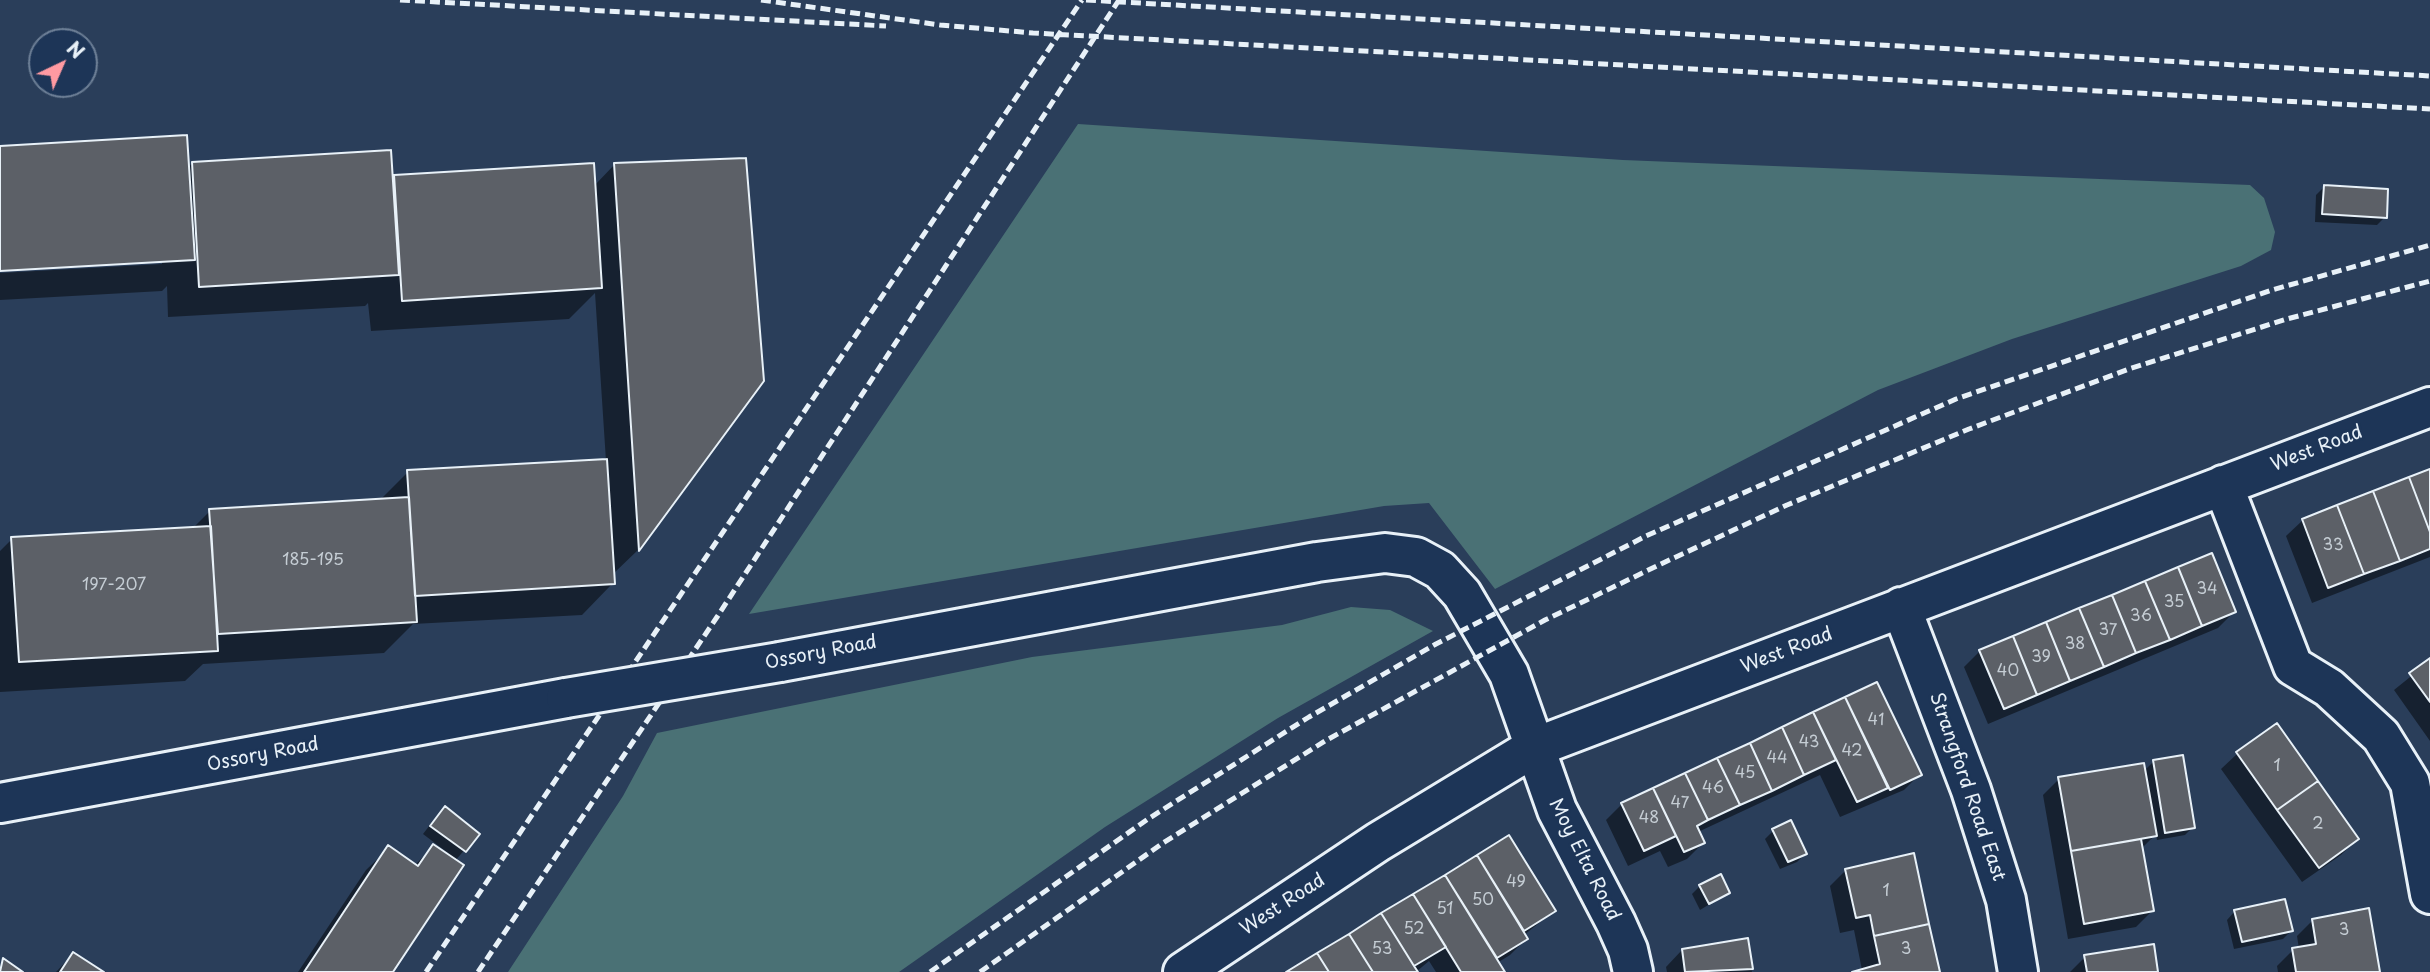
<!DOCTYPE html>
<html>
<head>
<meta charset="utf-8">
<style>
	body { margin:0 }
	#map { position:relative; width:2430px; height:972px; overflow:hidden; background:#2a3e5a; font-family:"Playpen Sans",sans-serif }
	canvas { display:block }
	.north { position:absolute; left:28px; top:28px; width:70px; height:70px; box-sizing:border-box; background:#1d3557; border:2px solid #6e8097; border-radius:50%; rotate:44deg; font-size:19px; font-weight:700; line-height:28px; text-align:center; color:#e8f1f8 }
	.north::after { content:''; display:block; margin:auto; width:24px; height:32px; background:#ff9aa2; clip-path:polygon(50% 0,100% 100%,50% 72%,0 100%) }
</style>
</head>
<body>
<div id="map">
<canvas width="2430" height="972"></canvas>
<div class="north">N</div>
</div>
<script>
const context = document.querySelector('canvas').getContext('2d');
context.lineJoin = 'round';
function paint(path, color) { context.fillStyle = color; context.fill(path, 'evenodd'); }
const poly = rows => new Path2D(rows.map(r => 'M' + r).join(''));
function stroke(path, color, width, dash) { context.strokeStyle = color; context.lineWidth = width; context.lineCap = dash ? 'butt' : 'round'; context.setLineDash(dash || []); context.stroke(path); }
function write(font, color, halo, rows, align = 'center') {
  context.font = font + ' "Playpen Sans",sans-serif'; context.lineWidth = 5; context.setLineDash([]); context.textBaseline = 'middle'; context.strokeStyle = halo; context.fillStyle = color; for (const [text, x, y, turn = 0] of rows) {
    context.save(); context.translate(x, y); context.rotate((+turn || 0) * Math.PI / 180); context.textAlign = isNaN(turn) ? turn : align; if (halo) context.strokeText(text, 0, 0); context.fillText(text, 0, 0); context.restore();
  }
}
const green = poly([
	[1078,124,1623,160,2250,185,2264,198,2275,232,2271,250,2241,266,2012,339,1878,390,1495,589,1429,503,1384,506,749,614],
	[1351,607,1390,610,1433,631,1278,718,1105,827,899,972,508,972,623,796,657,733,1032,657,1282,625]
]);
const shadow = poly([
	[0,148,188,168,192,163,391,177,593,165,594,186,615,164,762,380,638,550,612,575,613,583,582,615,413,624,384,653,203,664,185,681,0,692,0,551,12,539,192,529,210,511,379,501,408,472,606,461,595,293,569,319,371,331,368,303,365,306,168,317,167,286,162,291,0,300,0,273,162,264,162,260,0,270],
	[2324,187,2385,217,2377,225,2315,222,2316,195],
	[2430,471,2430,557,2312,603,2286,536,2303,520],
	[2234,612,2218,628,1988,724,1964,667,1980,651],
	[2430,661,2430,741,2394,690],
	[1876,684,1920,774,1904,790,1840,817,1820,775,1698,832,1703,843,1687,859,1668,867,1660,851,1628,866,1606,820,1622,804],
	[2276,725,2357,839,2341,855,2302,882,2221,769,2237,754],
	[2154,761,2193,827,2185,835,2157,840,2156,834,2141,849,2152,911,2136,927,2068,939,2043,795,2059,779,2144,771],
	[437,816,478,834,455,861,390,972,298,972,366,870,389,848,415,865,433,847,447,855,448,853,423,834],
	[1773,831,1805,854,1797,862,1780,869,1765,839],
	[1508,837,1554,911,1524,935,1526,939,1510,955,1497,963,1503,972,1436,972,1429,961,1416,972,1289,972],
	[1846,870,1938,972,1862,970,1854,930,1840,933,1830,886],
	[1700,886,1728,893,1700,910,1692,894],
	[2235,911,2291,931,2283,939,2234,949,2227,920],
	[2313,920,2378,972,2278,972,2277,966,2293,950,2299,949,2297,936],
	[1746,940,1752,972,1667,972,1666,967,1682,950],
	[73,954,101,972,56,972],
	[2085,957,2156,972,2070,972]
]);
const building = poly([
	[187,135,195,260,0,271,0,146,187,135],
	[391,150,399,275,199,287,192,162,391,150],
	[746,158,764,381,639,551,614,163,746,158],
	[594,163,602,288,402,301,394,175,594,163],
	[2324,185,2388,189,2387,218,2322,214,2324,185],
	[607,459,615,584,415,596,407,470,607,459],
	[2430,469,2430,532,2409,477,2430,469],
	[2409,477,2430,532,2430,549,2400,561,2373,491,2409,477],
	[2373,491,2400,561,2364,574,2337,505,2373,491],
	[409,497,417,622,218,634,209,509,409,497],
	[2337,505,2364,574,2328,588,2302,519,2337,505],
	[211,526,218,651,19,662,11,537,211,526],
	[2212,553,2236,612,2202,626,2178,567,2212,553],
	[2178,567,2202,626,2170,640,2145,581,2178,567],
	[2145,581,2170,640,2136,653,2112,595,2145,581],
	[2112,595,2136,653,2104,667,2079,608,2112,595],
	[2079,608,2104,667,2070,681,2046,622,2079,608],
	[2046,622,2070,681,2037,695,2013,636,2046,622],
	[2013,636,2037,695,2004,709,1979,650,2013,636],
	[2430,658,2430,702,2409,673,2430,658],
	[1877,682,1922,775,1890,790,1845,697,1877,682],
	[1845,697,1888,788,1857,802,1813,712,1845,697],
	[1813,712,1836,760,1804,775,1782,727,1813,712],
	[2277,723,2318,781,2277,810,2236,752,2277,723],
	[1782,727,1804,775,1772,791,1750,743,1782,727],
	[1750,743,1772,791,1740,805,1717,758,1750,743],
	[2183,755,2195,828,2165,833,2153,760,2183,755],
	[1717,758,1740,805,1708,820,1685,773,1717,758],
	[2144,763,2157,836,2071,851,2058,777,2144,763],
	[1685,773,1708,820,1697,826,1705,843,1684,852,1653,788,1685,773],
	[2318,781,2359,839,2319,868,2277,810,2318,781],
	[1653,788,1676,836,1644,851,1621,803,1653,788],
	[445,806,480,834,466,852,430,826,445,806],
	[1791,820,1807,854,1788,862,1772,829,1791,820],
	[1509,835,1556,911,1524,931,1477,855,1509,835],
	[2141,839,2154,911,2084,924,2071,851,2141,839],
	[433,844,464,865,393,972,304,972,388,845,418,866,433,844],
	[1914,853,1929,924,1874,936,1870,915,1856,918,1845,869,1914,853],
	[1477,855,1528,939,1497,958,1445,875,1477,855],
	[1721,874,1730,893,1709,904,1699,885,1721,874],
	[1445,875,1477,927,1505,972,1461,972,1413,894,1445,875],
	[1413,894,1446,947,1414,966,1381,913,1413,894],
	[2285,899,2293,931,2242,942,2234,910,2285,899],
	[2369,908,2380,972,2296,972,2292,948,2316,944,2312,919,2369,908],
	[1381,913,1414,966,1418,972,1373,972,1349,934,1381,913],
	[1929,924,1940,972,1852,972,1880,964,1874,936,1929,924],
	[1349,934,1373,972,1329,972,1317,953,1349,934],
	[1748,938,1753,969,1685,972,1682,949,1748,938],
	[2154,944,2158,972,2087,972,2084,955,2154,944],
	[73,952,104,972,60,972,73,952],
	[1317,953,1329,972,1286,972,1317,953],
	[3,958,23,972,0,972,3,958]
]);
const minor = poly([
	[2223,485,2293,666,2329,688,2381,736,2410,783,2430,894],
	[1901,607,1971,790,2006,900,2018,972],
	[780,662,1317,562,1385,553,1416,557,1440,570,1462,594,1509,674,1557,810,1616,923,1628,950,1633,972],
	[0,803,566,698],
	[1183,972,1378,842,1533,748,2430,407]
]);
const rail = poly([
	[400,0,886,26],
	[761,0,940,25,1033,33,2430,109],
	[1086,0,2430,76],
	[426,972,1082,0],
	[478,972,717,617,1119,0],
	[930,972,1148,819,1309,717,1436,644,1646,536,1956,399,2272,290,2430,245],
	[980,972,1163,843,1325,741,1545,620,1661,564,1787,505,1969,429,2129,369,2287,319,2430,281]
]);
const minorBridge = poly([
	[566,698,780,662]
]);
const numberNames = [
	["33",2333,546],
	["185-195",313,561],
	["197-207",114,586],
	["34",2207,590],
	["35",2174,603],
	["36",2141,617],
	["37",2108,631],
	["38",2075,645],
	["39",2041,658],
	["40",2008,672],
	["41",1876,721],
	["43",1809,743],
	["42",1852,752],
	["44",1777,759],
	["1",2277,767],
	["45",1745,774],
	["46",1713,789],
	["47",1680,804],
	["48",1649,819],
	["2",2318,825],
	["49",1516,883],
	["1",1886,892],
	["50",1483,901],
	["51",1445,910],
	["52",1414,930],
	["3",2344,931],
	["53",1382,950],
	["3",1906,950]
];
const streetNames = [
	["West Road",2317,449,-21],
	["West Road",1787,651,-21],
	["Ossory Road",821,653,-11],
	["Ossory Road",263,755,-11],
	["Strangford Road East",1967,787,71],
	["Moy Elta Road",1584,860,63],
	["West Road",1283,905,-33]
];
paint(green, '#4a7175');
paint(shadow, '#0007');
paint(building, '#5c6067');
stroke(building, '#e8f1f8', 2);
stroke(minor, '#e8f1f8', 44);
stroke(minor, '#1d3557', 38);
stroke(rail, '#e8f1f8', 5, [10, 5]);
stroke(minorBridge, '#e8f1f8', 44, []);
stroke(minorBridge, '#1d3557', 38);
write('16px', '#c5cdd4', null, numberNames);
write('19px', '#e8f1f8', '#1d3557', streetNames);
</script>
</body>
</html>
